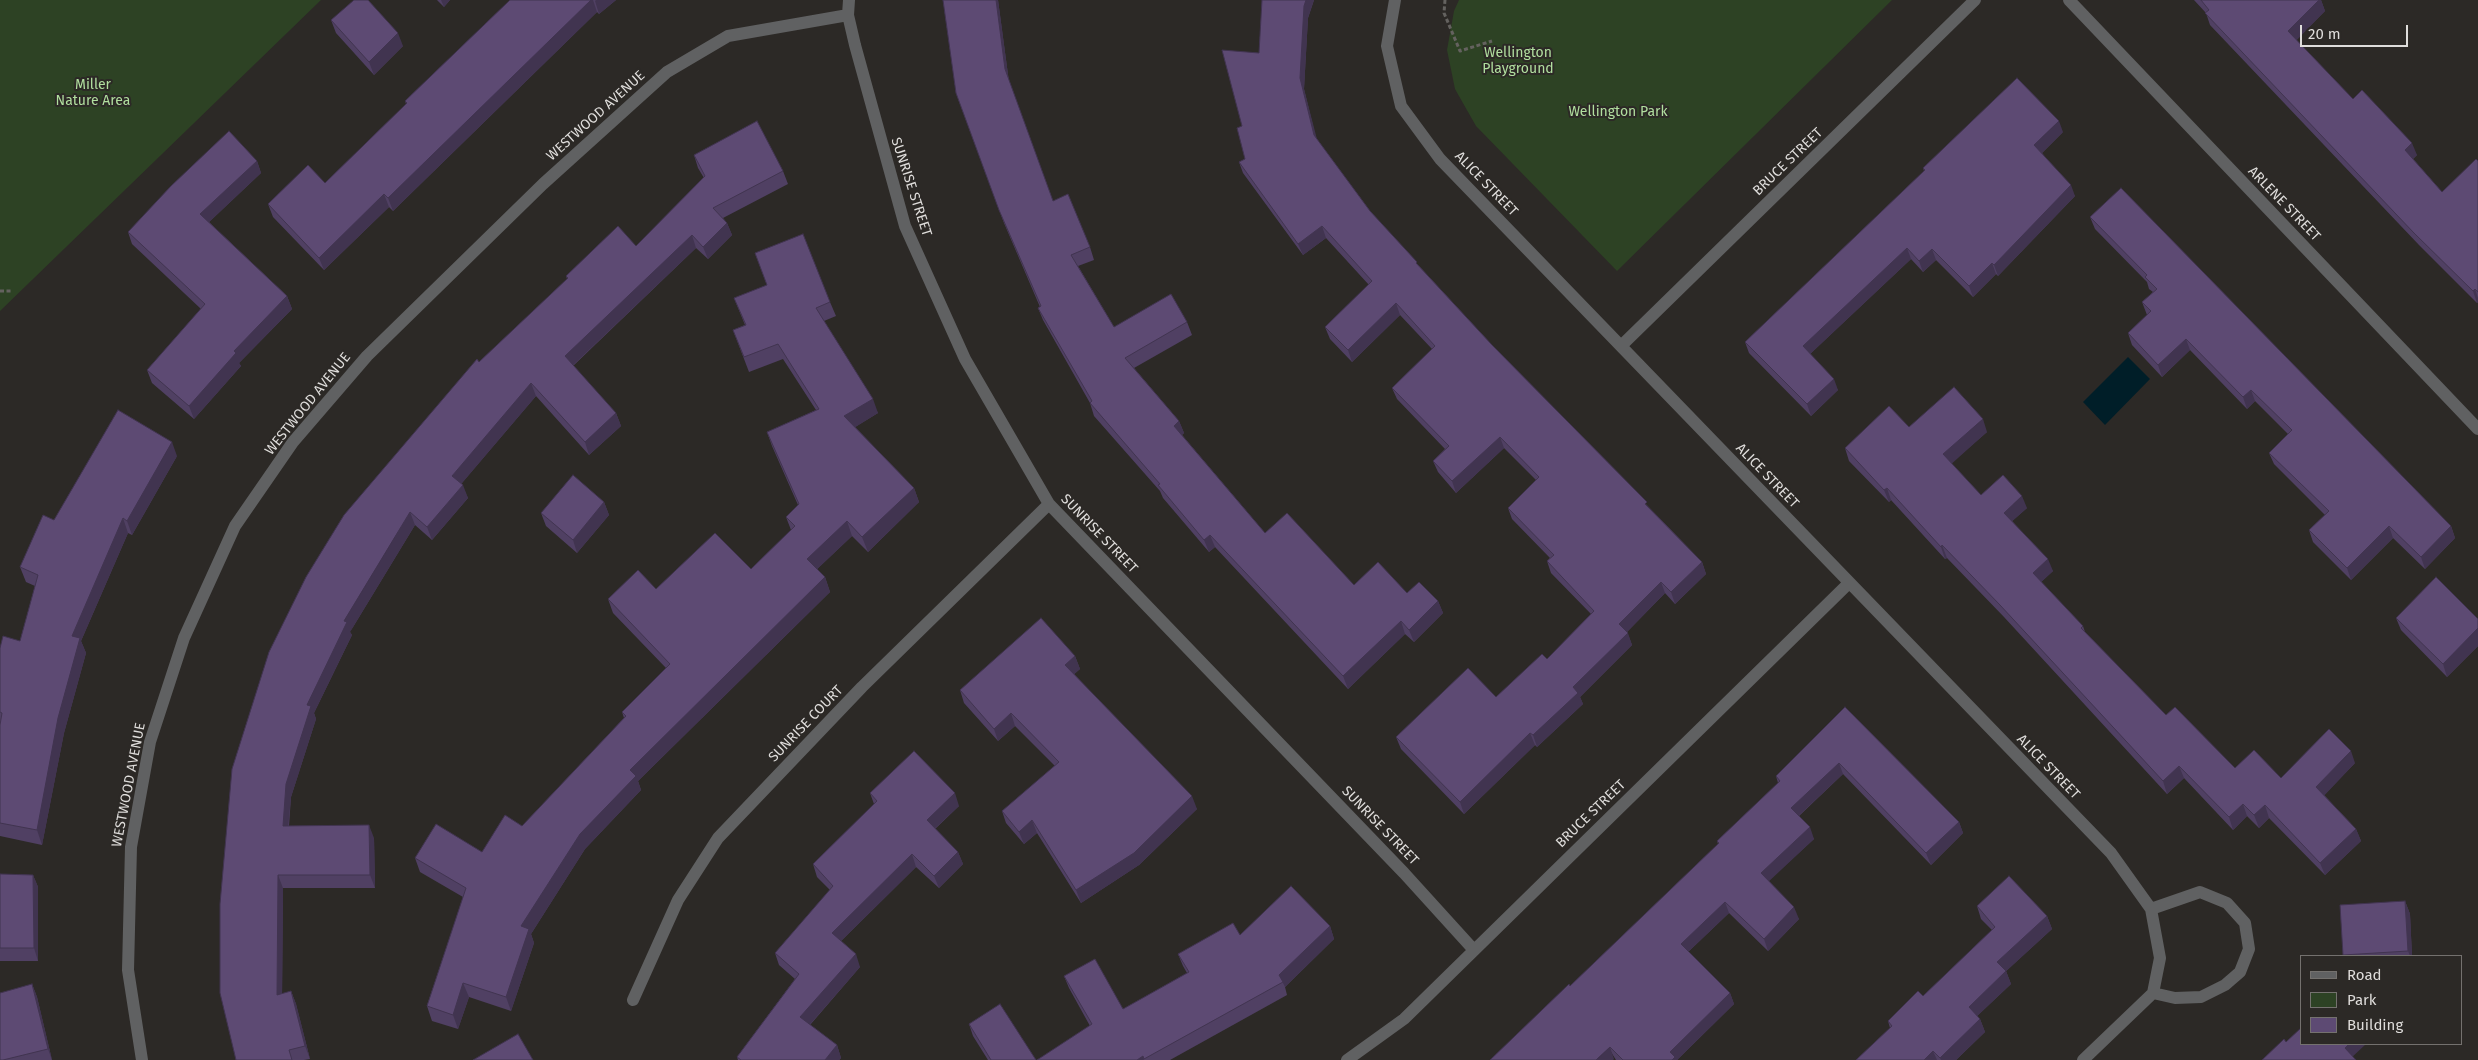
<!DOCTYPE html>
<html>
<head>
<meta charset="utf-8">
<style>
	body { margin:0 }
	#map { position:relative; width:2478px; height:1060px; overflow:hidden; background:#2c2926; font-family:"Fira Sans",sans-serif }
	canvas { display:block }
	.legend { position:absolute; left:2300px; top:955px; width:162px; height:90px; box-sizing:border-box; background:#2c2926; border:1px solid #74716e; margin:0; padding:6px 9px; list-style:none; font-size:15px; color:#dfdddb }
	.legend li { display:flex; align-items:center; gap:10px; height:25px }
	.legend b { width:25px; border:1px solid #74716e }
	.scale { position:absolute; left:2300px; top:25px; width:108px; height:22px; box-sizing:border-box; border:2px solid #dfdddb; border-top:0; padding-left:6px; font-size:15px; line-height:18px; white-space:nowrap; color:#dfdddb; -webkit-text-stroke:4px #2c2926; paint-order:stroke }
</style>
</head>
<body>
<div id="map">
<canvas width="2478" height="1060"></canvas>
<ul class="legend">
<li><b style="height:6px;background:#606162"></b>Road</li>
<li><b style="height:14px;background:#2d4224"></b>Park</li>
<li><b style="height:14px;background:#5d4a73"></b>Building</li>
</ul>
<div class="scale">20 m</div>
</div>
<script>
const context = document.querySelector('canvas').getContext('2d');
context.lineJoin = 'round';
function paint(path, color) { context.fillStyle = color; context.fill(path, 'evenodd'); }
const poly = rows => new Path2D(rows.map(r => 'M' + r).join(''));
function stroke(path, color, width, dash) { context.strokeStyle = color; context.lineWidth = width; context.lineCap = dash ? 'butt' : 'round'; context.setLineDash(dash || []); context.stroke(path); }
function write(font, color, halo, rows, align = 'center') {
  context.font = font + ' "Fira Sans",sans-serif'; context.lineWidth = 4; context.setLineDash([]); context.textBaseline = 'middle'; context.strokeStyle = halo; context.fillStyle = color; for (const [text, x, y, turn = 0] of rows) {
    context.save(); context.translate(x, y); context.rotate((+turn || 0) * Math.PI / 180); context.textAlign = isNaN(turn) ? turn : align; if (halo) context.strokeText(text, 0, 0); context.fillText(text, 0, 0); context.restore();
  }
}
const green = poly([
	[0,0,321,0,0,311],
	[1459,0,1892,0,1617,271,1476,126,1455,89,1447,50,1454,11]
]);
const water = poly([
	[2128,357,2150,379,2105,425,2083,402]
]);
const path = poly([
	[1445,0,1444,13,1460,51,1492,41],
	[0,291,13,291]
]);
const minor = poly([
	[849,0,848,15,855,45,905,226,965,359,1049,504,1404,873,1473,949],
	[1395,0,1387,46,1401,106,1440,159,2111,853,2151,909,2160,958,2153,993,2083,1060],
	[2069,0,2478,429],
	[1621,346,1975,0],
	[2151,909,2200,892,2227,903,2245,923,2249,949,2240,972,2225,985,2201,997,2175,998,2153,993],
	[633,1000,678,900,718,838,862,687,1049,504],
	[142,1060,128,970,131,847,150,742,184,638,235,526,293,442,367,356,543,184,667,72,728,36,848,15],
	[1347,1060,1404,1019,1849,583]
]);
const wall = poly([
	[437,0,450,0,444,7],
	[510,0,616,0,599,14,597,12,393,211,389,207,324,270,273,217,268,204,325,183,406,104,405,101],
	[943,0,998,0,1009,82,1053,201,1090,247,1094,260,1078,266,1114,327,1187,322,1192,335,1134,368,1179,421,1184,433,1182,435,1265,533,1354,585,1407,593,1438,601,1443,613,1414,642,1405,634,1348,689,1215,547,1209,552,1163,498,1160,491,1094,416,1090,403,1043,320,1038,308,1040,307,1004,223,956,93],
	[1262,0,1314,0,1308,18,1304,89,1316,138,1370,211,1419,266,1492,345,1702,562,1706,574,1675,604,1665,593,1627,632,1632,645,1580,697,1583,704,1537,747,1535,745,1464,814,1401,749,1396,737,1496,697,1547,659,1591,614,1551,573,1547,561,1550,558,1512,519,1508,508,1536,480,1504,448,1456,493,1438,472,1433,461,1445,449,1397,399,1392,388,1432,349,1400,315,1352,362,1330,339,1325,327,1369,285,1326,238,1303,255,1243,173,1239,162,1245,159,1242,126,1259,53],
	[2194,0,2321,0,2325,11,2296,40,2353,99,2417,155,2413,159,2442,192,2478,161,2478,302,2477,303,2419,245,2210,25,2206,13],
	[331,20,403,46,374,75,336,33],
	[2063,132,2042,153,2075,196,1998,276,1996,274,1973,297,1936,260,1923,272,1911,259,1810,354,1838,390,1811,416,1749,353,1745,342,1924,171,1923,168],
	[694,155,783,171,788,184,723,218,727,223,732,235,708,259,696,248,573,366,616,413,621,426,589,455,536,396,461,484,468,498,432,540,415,525,350,632,352,635,314,713,316,719,291,797,289,826,374,838,375,888,283,888,282,994,291,991,296,1004,310,1059,304,1060,236,1060,220,904,479,362,567,279,566,276,636,246,704,178,698,168],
	[257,161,261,173,209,222,287,296,292,309,239,363,241,366,194,419,152,383,147,370,201,309,132,244,128,232],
	[2090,217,2451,526,2455,538,2425,569,2393,538,2351,580,2313,542,2309,530,2325,515,2274,464,2269,453,2288,434,2255,401,2247,409,2190,350,2162,377,2132,345,2128,333,2147,315,2142,302,2153,292,2149,289,2147,282,2095,229],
	[755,253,830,302,836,316,824,321,878,413,855,427,914,488,919,502,868,552,852,536,817,569,825,577,830,592,638,781,641,790,585,849,531,934,534,943,511,1011,469,997,458,1029,432,1021,427,1006,463,897,420,872,415,858,482,852,522,826,624,718,622,712,666,668,613,613,608,599,751,569,791,530,786,517,798,505,772,446,767,432,816,410,783,359,749,372,733,330,745,325,734,298,767,285],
	[1909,427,1987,432,1951,463,1981,495,2027,508,2012,521,2053,571,2041,582,2083,626,2085,632,2166,715,2235,768,2281,778,2355,763,2324,795,2356,829,2361,841,2325,875,2269,818,2259,828,2247,816,2233,830,2184,778,2167,794,2004,617,1947,558,1945,559,1891,500,1889,502,1849,461,1845,448],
	[177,456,132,535,128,533,81,641,86,653,64,733,42,845,0,836,0,648,20,641,35,586,26,582,20,567,54,520],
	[604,502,609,515,577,553,546,526,541,513],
	[2396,618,2478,619,2478,646,2447,677,2401,630],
	[1075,656,1080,669,1074,674,1197,809,1139,865,1081,903,1037,833,1024,844,1006,823,1002,811,1055,766,1015,726,998,741,964,703,960,690],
	[1845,707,1959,822,1963,833,1931,865,1843,774,1799,816,1814,839,1768,881,1799,919,1768,951,1729,913,1688,952,1730,993,1734,1004,1677,1060,1616,1060,1570,986,1718,844,1717,841,1778,783,1776,776],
	[870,793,959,806,935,829,958,852,963,864,939,888,916,867,841,941,860,967,810,1025,837,1045,841,1058,839,1060,738,1060,737,1057,795,979,779,965,775,953,830,890,817,877,813,864,874,804],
	[0,874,33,875,38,887,38,961,0,961],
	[2405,901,2410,914,2412,956,2343,956,2343,955],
	[1977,906,2047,916,2052,929,2006,971,2011,984,1977,1016,1980,1019,1985,1032,1956,1060,1856,1060,1890,1028,1888,1021,1923,996,1992,930,1981,919],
	[1330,926,1334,939,1285,987,1287,995,1170,1060,1037,1060,1090,1026,1069,988,1064,976,1123,1009,1187,973,1183,966,1178,954,1240,935],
	[32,984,37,997,52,1060,0,1060],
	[969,1024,1036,1060,988,1060,973,1036]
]);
const shadedWall = poly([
	[441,0,450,0,444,7],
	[591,0,593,0,597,12,393,211,388,198],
	[596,0,616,0,599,14,595,1],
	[996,0,998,0,1009,82,1005,69],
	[1306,0,1314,0,1308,18,1304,89,1319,147,1314,135,1300,78,1304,6],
	[2319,0,2321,0,2325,11,2293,44,2288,31],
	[398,33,403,46,374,75,369,62],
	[2059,121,2063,132,2038,157,2034,145],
	[2412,143,2417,155,2409,162,2405,150],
	[257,161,261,173,205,226,200,214],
	[2071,185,2075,196,1998,276,1994,265],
	[384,194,389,207,324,270,319,258],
	[727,223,732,235,708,259,703,247],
	[1322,226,1326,238,1303,255,1298,244],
	[692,235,696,248,569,369,565,356],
	[1907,248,1911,259,1807,357,1803,346],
	[1932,249,1936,260,1923,272,1919,261],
	[1992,263,1996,274,1973,297,1969,286],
	[2475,289,2478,298,2478,302,2477,303,2473,291],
	[287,296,292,309,239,363,241,366,194,419,189,406,234,351],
	[1396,303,1400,315,1352,362,1348,350],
	[2186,339,2190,350,2162,377,2158,365],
	[1834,379,1838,390,1811,416,1807,404],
	[531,383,536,396,457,489,452,476],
	[2251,390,2255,401,2247,409,2243,397],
	[873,399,878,413,849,431,844,416],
	[616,413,621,426,589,455,585,442],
	[1983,419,1987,432,1948,467,1943,454],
	[1179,421,1184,433,1178,438,1174,426],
	[1500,437,1504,448,1456,493,1452,481],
	[172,442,177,456,132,535,127,521],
	[463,485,468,498,432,540,427,527],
	[914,488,919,502,868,552,862,537],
	[1887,488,1891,500,1889,502,1884,490],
	[2022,496,2027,508,2008,525,2004,513],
	[604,502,609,515,577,553,573,540],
	[410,512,415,525,350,632,352,635,314,713,316,719,291,797,287,839,283,826,286,784,307,705,344,621],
	[123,518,128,533,81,641,86,653,64,733,42,845,37,830,72,636],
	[847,521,852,536,812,574,807,559],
	[2389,526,2393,538,2351,580,2347,568],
	[2451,526,2455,538,2425,569,2421,557],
	[1210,535,1215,547,1209,552,1204,540],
	[1942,545,1947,558,1945,559,1941,547],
	[2048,559,2053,571,2038,585,2033,573],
	[1702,562,1706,574,1675,604,1671,592],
	[825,577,830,592,638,781,641,790,585,849,531,934,534,943,511,1011,506,997,521,926,580,834,630,770],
	[1661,582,1665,593,1623,636,1619,624],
	[1438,601,1443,613,1414,642,1409,630],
	[1401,621,1405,634,1348,689,1343,676],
	[2478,628,2478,646,2447,677,2443,664],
	[1628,633,1632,645,1580,697,1583,704,1537,747,1533,735,1573,687],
	[1075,656,1080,669,1070,678,1065,665],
	[1011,713,1015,726,998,741,994,729],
	[1530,733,1535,745,1464,814,1460,802],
	[2351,751,2355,763,2321,799,2316,787],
	[1839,763,1843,774,1795,819,1791,808],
	[2179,766,2184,778,2167,794,2163,781],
	[955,793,959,806,931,832,927,820],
	[1192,796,1197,809,1139,865,1081,903,1076,890],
	[2243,804,2247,816,2233,830,2229,817],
	[2265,805,2269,818,2259,828,2254,815],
	[1032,820,1037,833,1024,844,1019,832],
	[1959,822,1963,833,1931,865,1926,853],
	[369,825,374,838,375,888,370,875],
	[1810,827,1814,839,1765,885,1761,873],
	[2356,829,2361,841,2325,875,2320,863],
	[958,852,963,864,939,888,934,876],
	[912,854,916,867,836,946,832,933],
	[33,875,38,887,38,961,34,948],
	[278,875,283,888,282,1008,277,995],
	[2405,901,2410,914,2412,956,2410,956,2408,951],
	[1725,902,1729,913,1685,955,1681,944],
	[1794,907,1799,919,1768,951,1764,939],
	[2047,916,2052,929,2002,975,1997,962],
	[1330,926,1334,939,1285,987,1279,975],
	[856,954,860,967,805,1030,800,1017],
	[2006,971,2011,984,1973,1020,1969,1007],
	[463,983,469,997,458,1029,453,1015],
	[32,984,37,997,52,1060,48,1049],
	[291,991,296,1004,310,1059,305,1046],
	[1730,993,1734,1004,1677,1060,1672,1060,1670,1052],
	[1980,1019,1985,1032,1956,1060,1941,1060,1940,1058],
	[2349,1044,2366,1044,2349,1060,2345,1048],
	[837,1045,841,1058,839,1060,825,1060],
	[1610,1047,1614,1059,1613,1060,1596,1060],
	[1933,1051,1937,1060,1924,1060],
	[1143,1056,1144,1060,1137,1060]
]);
const building = poly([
	[354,0,368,0,398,33,369,62,331,20,354,0],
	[510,0,591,0,388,198,384,194,319,258,268,204,308,165,325,183,407,103,405,101,510,0],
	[943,0,996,0,1005,69,1053,201,1068,194,1090,247,1071,255,1114,327,1171,294,1187,322,1125,358,1179,421,1174,426,1265,533,1287,513,1354,585,1378,562,1407,593,1419,582,1438,601,1409,630,1401,621,1343,676,1210,535,1204,540,1158,485,1160,484,1090,403,1092,401,1038,308,1041,306,999,210,956,93,943,0],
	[1262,0,1306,0,1304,6,1300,78,1314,135,1370,211,1417,262,1416,263,1492,345,1647,502,1645,504,1702,562,1671,592,1661,582,1619,624,1628,633,1573,687,1578,693,1533,735,1530,733,1460,802,1396,737,1468,668,1496,697,1542,654,1547,659,1594,611,1547,561,1554,555,1508,508,1539,477,1500,437,1452,481,1433,461,1449,446,1392,388,1435,346,1396,303,1348,350,1325,327,1372,281,1322,226,1298,244,1239,162,1245,159,1237,128,1242,126,1222,50,1259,53,1262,0],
	[2201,0,2319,0,2288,31,2353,99,2362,90,2412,143,2405,150,2442,192,2476,159,2478,161,2478,292,2475,289,2473,291,2414,233,2205,13,2209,10,2201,0],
	[2017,78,2059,121,2034,145,2071,185,1994,265,1992,263,1969,286,1932,249,1919,261,1907,248,1803,346,1834,379,1807,404,1745,342,1925,170,1923,168,2017,78],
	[757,121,783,171,713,208,727,223,703,247,692,235,565,356,616,413,585,442,531,383,452,476,463,485,427,527,410,512,344,621,347,622,307,705,311,706,286,784,283,826,369,825,370,875,278,875,277,995,291,991,305,1046,289,1050,292,1060,236,1060,220,993,220,904,232,769,269,652,306,577,344,515,477,359,479,362,568,278,566,276,618,226,636,246,705,176,694,155,757,121],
	[229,131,257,161,200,214,287,296,234,351,236,353,189,406,147,370,205,304,128,232,171,186,229,131],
	[2121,188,2451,526,2421,557,2389,526,2347,568,2309,530,2329,511,2269,453,2292,430,2251,390,2243,397,2186,339,2158,365,2128,333,2151,311,2142,302,2157,289,2145,277,2147,275,2090,217,2121,188],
	[803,234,830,302,816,308,873,399,844,416,914,488,862,537,847,521,807,559,825,577,630,770,636,776,580,834,521,926,529,929,506,997,463,983,453,1015,427,1006,466,888,415,858,436,824,482,852,505,815,522,826,626,716,622,712,670,664,608,599,638,570,656,589,715,533,751,569,795,526,786,517,799,504,767,432,819,409,778,344,744,357,733,330,746,325,734,298,767,285,755,253,803,234],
	[1954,387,1983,419,1943,454,1981,495,2003,475,2022,496,2004,513,2048,559,2033,573,2083,626,2081,628,2166,715,2175,707,2235,768,2254,750,2281,778,2329,729,2351,751,2316,787,2356,829,2320,863,2265,805,2254,815,2243,804,2229,817,2179,766,2163,781,2000,605,1942,545,1941,547,1887,488,1884,490,1845,448,1889,406,1909,427,1954,387],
	[118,410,172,442,127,521,123,518,72,636,80,638,58,718,37,830,0,823,0,725,2,713,0,712,0,648,3,636,20,641,38,575,20,567,43,515,54,520,118,410],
	[573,475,604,502,573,540,541,513,573,475],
	[2436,577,2478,619,2478,628,2443,664,2396,618,2436,577],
	[1041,618,1075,656,1065,665,1192,796,1134,853,1076,890,1032,820,1019,832,1002,811,1059,762,1011,713,994,729,960,690,1041,618],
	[1845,707,1959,822,1926,853,1839,763,1791,808,1810,827,1761,873,1794,907,1764,939,1725,902,1681,944,1730,993,1670,1052,1675,1057,1672,1060,1623,1060,1610,1047,1596,1060,1490,1060,1569,984,1570,986,1719,843,1717,841,1780,781,1776,776,1845,707],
	[914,751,955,793,927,820,958,852,934,876,912,854,832,933,856,954,800,1017,837,1045,825,1060,741,1060,737,1057,799,974,775,953,833,886,813,864,877,801,870,793,914,751],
	[0,874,33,875,34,948,0,948,0,874],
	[2009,876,2047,916,1997,962,2006,971,1969,1007,1980,1019,1940,1058,1933,1051,1924,1060,1856,1060,1892,1026,1888,1021,1918,991,1923,996,1995,927,1977,906,2009,876],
	[1291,886,1330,926,1279,975,1283,982,1144,1059,1143,1056,1137,1060,1037,1060,1092,1024,1064,976,1095,959,1123,1009,1189,972,1178,954,1233,923,1240,935,1291,886],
	[2405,901,2408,951,2343,955,2340,905,2405,901],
	[32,984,48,1049,3,1060,0,1060,0,993,32,984],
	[1000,1004,1036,1060,991,1060,969,1024,1000,1004],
	[2302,1027,2302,1044,2349,1044,2345,1048,2356,1060,2262,1060,2284,1039,2286,1042,2302,1027],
	[518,1034,533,1060,473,1060,518,1034]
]);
const parkNames = [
	["Wellington",1518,53],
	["Playground",1518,69],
	["Miller",93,85],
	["Nature Area",93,101],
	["Wellington Park",1618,112]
];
const streetNames = [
	["WESTWOOD AVENUE",596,116,-42],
	["BRUCE STREET",1788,162,-44],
	["ALICE STREET",1486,184,46],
	["SUNRISE STREET",911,187,72],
	["ARLENE STREET",2284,204,46],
	["WESTWOOD AVENUE",308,404,-51],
	["ALICE STREET",1767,476,46],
	["SUNRISE STREET",1099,534,46],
	["SUNRISE COURT",806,724,-46],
	["ALICE STREET",2048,767,46],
	["WESTWOOD AVENUE",129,785,-79],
	["BRUCE STREET",1591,814,-44],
	["SUNRISE STREET",1380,826,46]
];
paint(green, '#2d4224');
paint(water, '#001e28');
stroke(path, '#64625f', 3, [4, 2.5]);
stroke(minor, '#606162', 12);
paint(wall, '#504063');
paint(shadedWall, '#413450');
paint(building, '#5d4a73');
stroke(building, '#413450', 1);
write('14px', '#b1df9f', '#2c2926', parkNames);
write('14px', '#dfdddb', '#2c2926', streetNames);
</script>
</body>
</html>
